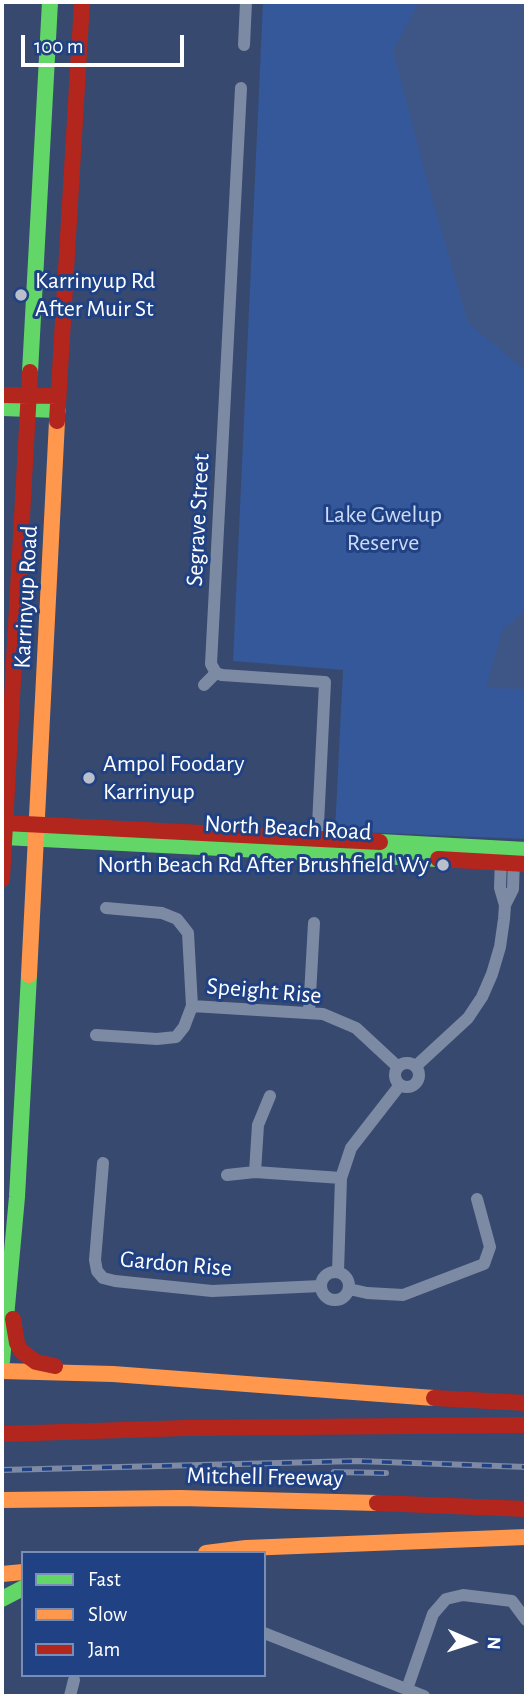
<!DOCTYPE html>
<html>
<head>
<meta charset="utf-8">
<style>
	body { margin:0 }
	#map { position:relative; width:528px; height:1698px; overflow:hidden; background:#37496e; font-family:"Alegreya Sans",sans-serif }
	canvas { display:block }
	.frame { position:absolute; inset:0; border:4px solid #fff; pointer-events:none }
	.legend { position:absolute; left:21px; top:1551px; width:245px; height:126px; box-sizing:border-box; background:#204284; border:2px solid #798eb5; margin:0; padding:9px 12px; list-style:none; font-size:21px; color:#fff }
	.legend li { display:flex; align-items:center; gap:14px; height:35px }
	.legend b { width:35px; border:2px solid #798eb5 }
	.north { position:absolute; left:437px; top:1607px; width:70px; height:70px; -webkit-text-stroke:5px #204284; paint-order:stroke; rotate:93deg; font-size:19px; font-weight:700; line-height:28px; text-align:center; color:#fff }
	.north::after { content:''; display:block; margin:auto; width:24px; height:32px; background:#fff; clip-path:polygon(50% 0,100% 100%,50% 72%,0 100%) }
	.scale { position:absolute; left:21px; top:35px; width:163px; height:32px; box-sizing:border-box; border:4px solid #fff; border-top:0; padding-left:9px; font-size:21px; line-height:24px; white-space:nowrap; color:#fff; -webkit-text-stroke:5px #204284; paint-order:stroke }
</style>
</head>
<body>
<div id="map">
<canvas width="528" height="1698"></canvas>
<div class="frame"></div>
<ul class="legend">
<li><b style="height:9px;background:#63d668"></b>Fast</li>
<li><b style="height:9px;background:#ff974d"></b>Slow</li>
<li><b style="height:9px;background:#b3261e"></b>Jam</li>
</ul>
<div class="north">N</div>
<div class="scale">100 m</div>
</div>
<script>
const context = document.querySelector('canvas').getContext('2d');
context.lineJoin = 'round';
function paint(path, color) { context.fillStyle = color; context.fill(path, 'evenodd'); }
const poly = rows => new Path2D(rows.map(r => 'M' + r).join(''));
function stroke(path, color, width, dash) { context.strokeStyle = color; context.lineWidth = width; context.lineCap = dash ? 'butt' : 'round'; context.setLineDash(dash || []); context.stroke(path); }
function write(font, color, halo, rows, align = 'center') {
  context.font = font + ' "Alegreya Sans",sans-serif'; context.lineWidth = 6; context.setLineDash([]); context.textBaseline = 'middle'; context.strokeStyle = halo; context.fillStyle = color; for (const [text, x, y, turn = 0] of rows) {
    context.save(); context.translate(x, y); context.rotate((+turn || 0) * Math.PI / 180); context.textAlign = isNaN(turn) ? turn : align; if (halo) context.strokeText(text, 0, 0); context.fillText(text, 0, 0); context.restore();
  }
}
const green = poly([
	[263,2,526,2,526,839,335,831,343,670,233,661]
]);
const water = poly([
	[419,2,526,2,526,371,468,323,430,191,393,51],
	[526,609,526,689,486,688,502,630]
]);
const street = poly([
	[244,45,246,2],
	[241,88,211,664,216,673,222,675,325,682,317,845],
	[204,685,216,673],
	[505,905,513,889,514,858],
	[192,1006,323,1014,356,1028,398,1067],
	[309,1013,314,923],
	[96,1035,157,1039,176,1037,184,1027,192,1006,188,933,177,919,162,913,106,908],
	'395 1075a12 12 0 1 1 24 0a12 12 0 1 1-24 0Z',
	[416,1066,468,1018,482,997,492,974,500,947,504,919,505,905,500,888,501,857],
	[103,1163,95,1260,97,1271,103,1278,115,1281,212,1291,321,1286],
	[255,1172,258,1125,270,1096],
	[227,1175,255,1172,341,1178],
	[338,1272,341,1178,351,1148,400,1085],
	'321 1286a14 14 0 1 1 28 0a14 14 0 1 1-28 0Z',
	[349,1289,367,1293,403,1295,484,1264,490,1247,477,1199],
	[264,1633,424,1696],
	[407,1689,433,1614,446,1599,463,1595,512,1601,526,1620],
	[70,1696,74,1680]
]);
const fast = poly([
	[30,372,50,2],
	[2,408,58,410],
	[4,837,438,859],
	[380,842,526,850],
	[2,1361,17,1197,29,975],
	[2,1599,23,1588]
]);
const slow = poly([
	[29,975,57,421],
	[2,1371,113,1374,434,1398],
	[2,1500,180,1498,377,1503],
	[206,1553,246,1548,526,1537],
	[2,1574,23,1572]
]);
const jam = poly([
	[2,395,58,396],
	[57,421,82,2],
	[5,823,380,842],
	[438,859,526,864],
	[2,879,30,372],
	[13,1319,17,1343,21,1351,36,1362,55,1366],
	[434,1398,526,1403],
	[2,1434,186,1428,526,1425],
	[377,1503,526,1509]
]);
const rail = poly([
	[2,1470,357,1461,526,1467],
	[334,1472,386,1473]
]);
const markers = [
	[21,295,7,"#b9bfcc"],
	[89,778,7,"#b9bfcc"],
	[443,865,7,"#b9bfcc"]
];
const poiNames = [
	["Karrinyup Rd",35,281],
	["After Muir St",35,309],
	["Ampol Foodary",103,764],
	["Karrinyup",103,792],
	["North Beach Rd After Brushfield Wy",429,865,"right"]
];
const parkNames = [
	["Lake Gwelup",383,515],
	["Reserve",383,543]
];
const streetNames = [
	["Segrave Street",198,520,-87],
	["Karrinyup Road",26,597,-87],
	["North Beach Road",288,828,3],
	["Speight Rise",264,991,5],
	["Gardon Rise",176,1264,5],
	["Mitchell Freeway",265,1477,1]
];
paint(green, '#34589a');
paint(water, '#3e5686');
stroke(street, '#7d8aa4', 12);
stroke(fast, '#63d668', 16);
stroke(slow, '#ff974d', 16);
stroke(jam, '#b3261e', 16);
stroke(rail, '#7e8aa3', 6);
stroke(rail, '#204284', 3.5, [10]);
for (const [x, y, r, color] of markers) { const dot = new Path2D(); dot.arc(x, y, r, 0, 2 * Math.PI); context.fillStyle = color; context.fill(dot); stroke(dot, '#204284', 2.5); }
write('24px', '#fff', '#204284', poiNames, 'left');
write('24px', '#ccdbf7', '#204284', parkNames);
write('24px', '#fff', '#204284', streetNames);
</script>
</body>
</html>
